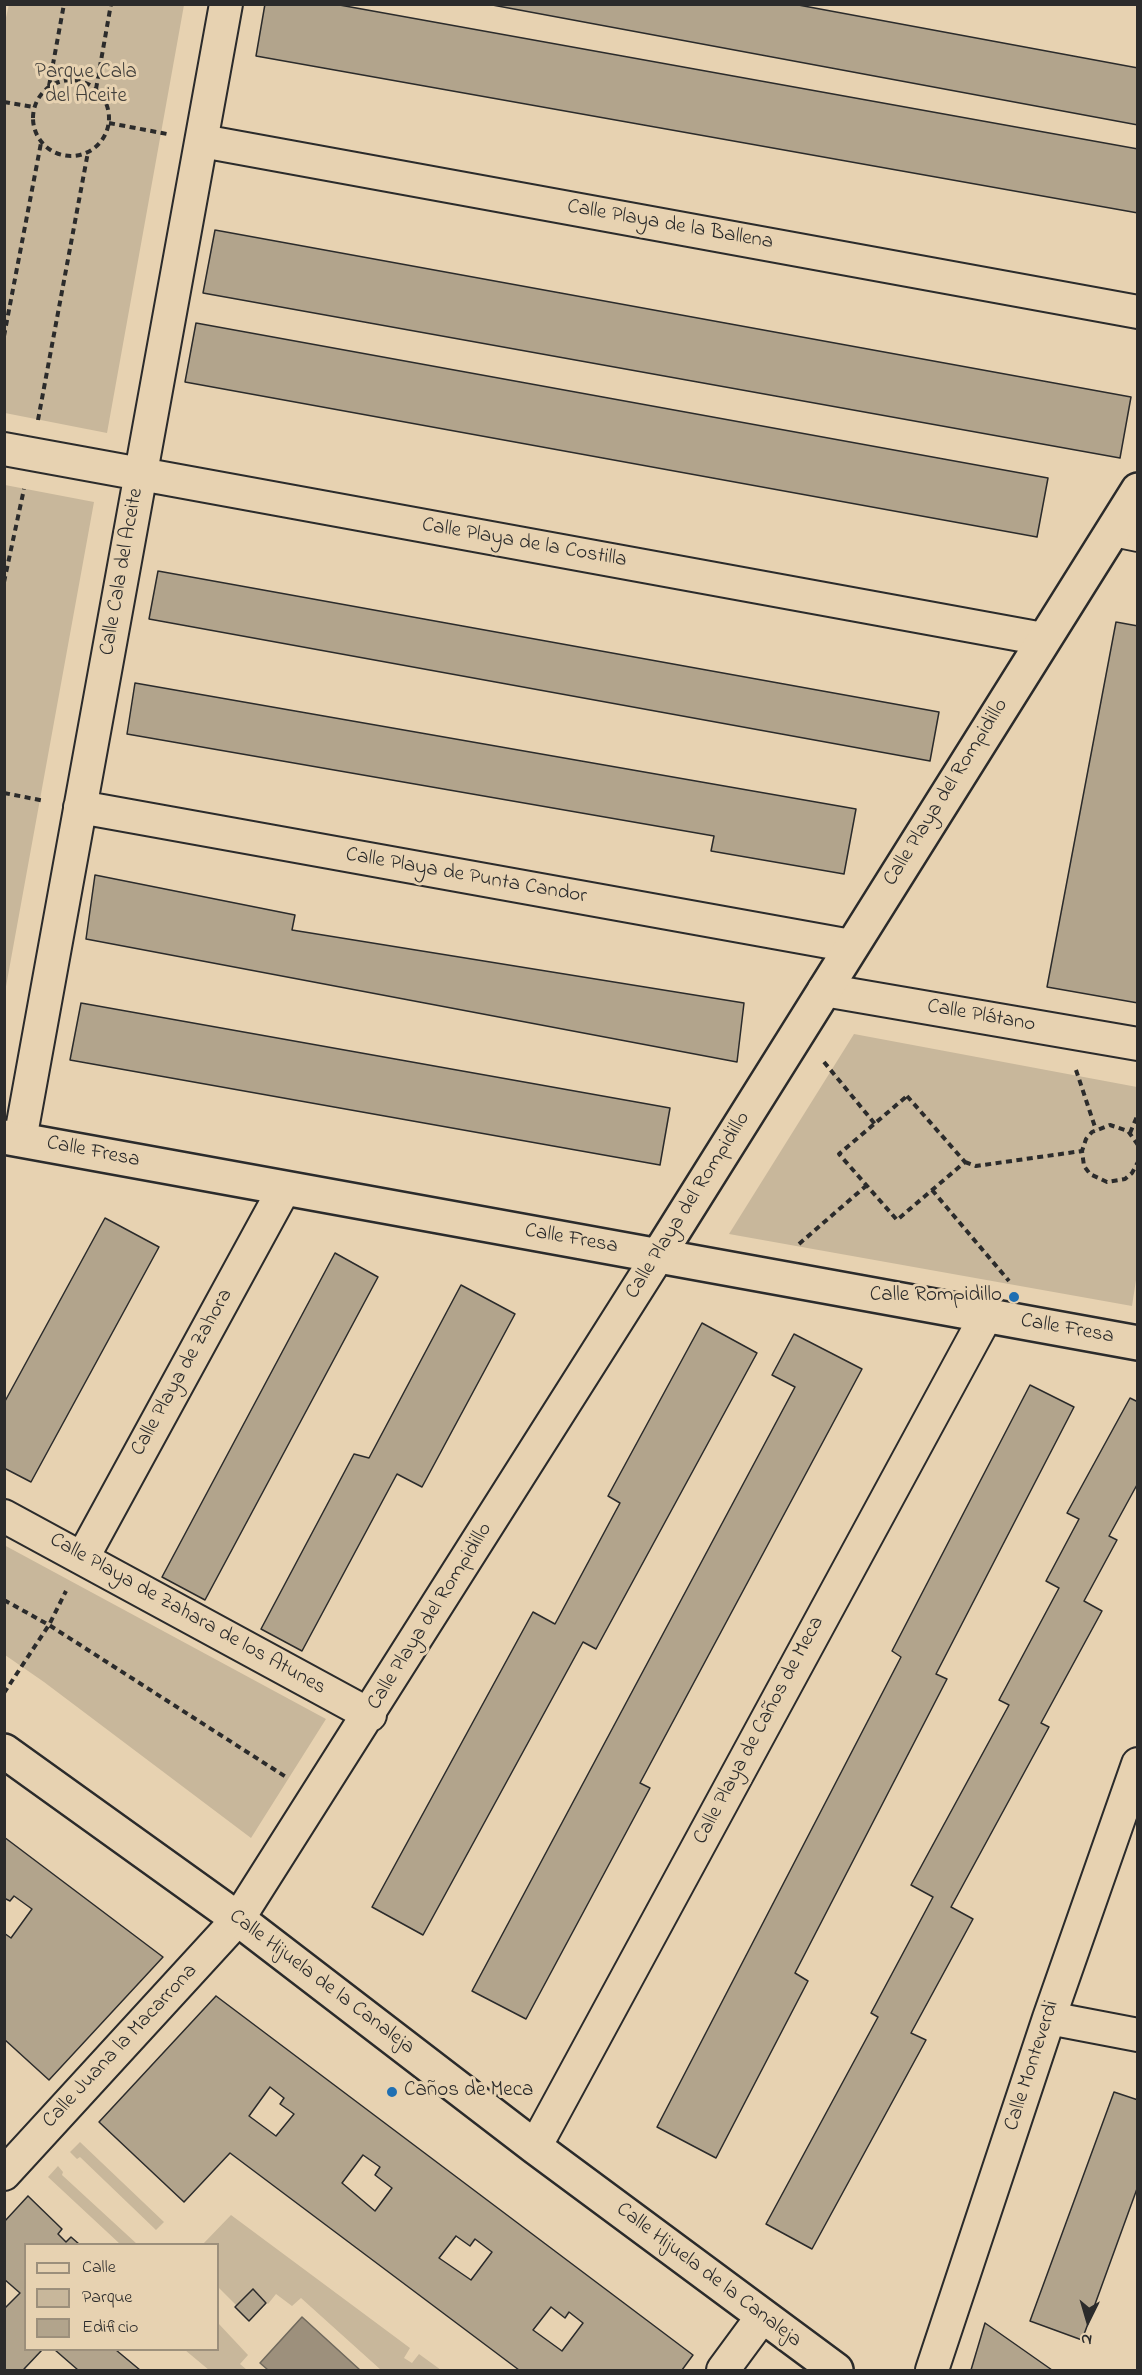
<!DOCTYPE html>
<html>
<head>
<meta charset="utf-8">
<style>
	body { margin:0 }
	#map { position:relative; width:1142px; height:2375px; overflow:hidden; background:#e7d2b1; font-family:"Indie Flower",sans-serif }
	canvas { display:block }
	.frame { position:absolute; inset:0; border:6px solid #2b2b2b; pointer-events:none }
	.legend { position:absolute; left:24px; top:2243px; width:195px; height:108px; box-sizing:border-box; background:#e7d2b1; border:2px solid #9c8f7b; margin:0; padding:8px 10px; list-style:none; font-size:18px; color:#2b2b2b }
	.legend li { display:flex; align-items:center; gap:12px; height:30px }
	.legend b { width:30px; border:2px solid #9c8f7b }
	.north { position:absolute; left:1058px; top:2291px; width:60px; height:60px; -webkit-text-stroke:4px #e7d2b1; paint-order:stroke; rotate:185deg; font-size:16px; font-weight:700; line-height:24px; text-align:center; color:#2b2b2b }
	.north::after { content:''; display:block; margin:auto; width:21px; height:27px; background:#2b2b2b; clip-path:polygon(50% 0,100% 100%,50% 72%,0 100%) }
</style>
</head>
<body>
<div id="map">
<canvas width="1142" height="2375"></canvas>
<div class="frame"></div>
<ul class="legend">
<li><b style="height:8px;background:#e7d2b1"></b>Calle</li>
<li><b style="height:16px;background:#c8b79b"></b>Parque</li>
<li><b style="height:16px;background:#b2a48c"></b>Edificio</li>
</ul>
<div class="north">N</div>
</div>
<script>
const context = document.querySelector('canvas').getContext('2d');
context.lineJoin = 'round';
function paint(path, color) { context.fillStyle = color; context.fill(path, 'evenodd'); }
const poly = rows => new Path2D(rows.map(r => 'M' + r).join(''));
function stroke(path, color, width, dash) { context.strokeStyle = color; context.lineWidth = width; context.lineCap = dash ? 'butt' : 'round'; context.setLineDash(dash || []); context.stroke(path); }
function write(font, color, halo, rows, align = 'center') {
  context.font = font + ' "Indie Flower",sans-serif'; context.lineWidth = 6; context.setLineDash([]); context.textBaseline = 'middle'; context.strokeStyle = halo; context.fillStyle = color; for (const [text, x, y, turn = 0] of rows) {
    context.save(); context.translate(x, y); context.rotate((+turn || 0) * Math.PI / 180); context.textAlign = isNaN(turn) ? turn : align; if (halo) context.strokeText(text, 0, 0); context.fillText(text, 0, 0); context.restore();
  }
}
const green = poly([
	[9,4,184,5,107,433,5,413,4,27],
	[5,485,94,502,5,992,4,485],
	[854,1034,1137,1087,1138,1267,1132,1306,729,1234],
	[4,1545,326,1719,251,1838,44,1682,5,1655],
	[80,2142,164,2222,156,2230,80,2157,77,2159,70,2152],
	[58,2166,63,2172,62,2175,137,2244,120,2244,48,2177],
	[231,2215,410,2348,404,2358,412,2363,419,2354,441,2370,381,2370,301,2298,292,2306,276,2294,268,2304,253,2289,237,2306,218,2287,218,2244,203,2244],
	[218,2323,248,2355,240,2364,247,2370,209,2370,185,2350,218,2350]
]);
const water = poly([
	[302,2317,360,2370,268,2370,260,2363,302,2317]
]);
const building = poly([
	[265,4,334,4,1138,149,1138,213,256,56,265,4],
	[487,4,793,4,1138,68,1138,125,487,4],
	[215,230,1131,397,1120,458,203,293,215,230],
	[196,323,1048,478,1037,537,185,382,196,323],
	[158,571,939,712,930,761,149,619,158,571],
	[1116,622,1138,626,1138,1003,1047,987,1116,622],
	[135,683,856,809,844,874,711,851,714,836,127,734,135,683],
	[95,875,295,915,292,930,744,1003,737,1062,86,939,95,875],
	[81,1003,670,1108,660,1165,70,1060,81,1003],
	[105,1218,159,1247,31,1482,4,1468,4,1403,105,1218],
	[335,1253,378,1277,205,1600,162,1577,335,1253],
	[461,1285,515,1314,422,1487,397,1474,302,1651,261,1629,354,1454,369,1458,461,1285],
	[702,1323,757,1353,596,1649,583,1642,423,1935,372,1907,533,1612,555,1624,620,1503,608,1496,702,1323],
	[794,1334,862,1369,640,1783,650,1788,526,2019,472,1991,795,1387,772,1375,794,1334],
	[1030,1385,1074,1407,936,1674,947,1679,795,1973,808,1981,716,2158,657,2127,901,1657,892,1651,1030,1385],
	[1130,1398,1138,1402,1138,1483,1109,1536,1117,1540,1084,1601,1102,1611,1041,1723,1049,1727,951,1907,973,1919,911,2033,926,2040,812,2249,766,2224,878,2017,871,2013,933,1897,911,1885,1009,1705,999,1700,1059,1588,1046,1581,1079,1519,1067,1513,1130,1398],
	[4,1837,163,1957,49,2080,4,2039,4,1933,11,1938,32,1909,14,1896,10,1901,4,1898,4,1837],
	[216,1996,693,2355,682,2370,519,2370,230,2153,184,2202,99,2122,216,1996],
	[270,2087,284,2098,280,2104,294,2114,276,2136,249,2116,270,2087],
	[363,2155,380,2167,375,2175,392,2188,375,2211,342,2183,363,2155],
	[456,2236,470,2246,475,2239,492,2252,471,2280,439,2258,456,2236],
	[551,2307,565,2318,569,2312,583,2323,562,2351,533,2330,551,2307],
	[1114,2092,1138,2100,1138,2186,1082,2340,1030,2321,1114,2092],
	[28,2196,62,2229,58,2234,66,2242,71,2237,79,2244,26,2244,26,2350,42,2350,24,2369,26,2370,4,2370,4,2309,20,2293,4,2279,4,2222,28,2196],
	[253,2289,266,2303,249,2321,235,2307,253,2289],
	[985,2323,1052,2370,971,2370,985,2323],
	[55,2350,116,2350,140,2370,78,2370,55,2350]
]);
const path = poly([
	'33 118a38 38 0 1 1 76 0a38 38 0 1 1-76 0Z',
	[49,86,64,4],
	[96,89,111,4],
	[4,102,34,107],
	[109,123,167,134],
	[4,336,41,143],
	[38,420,88,152],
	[4,582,24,489],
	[4,793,45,801],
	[824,1062,875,1124],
	[1076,1070,1096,1130],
	[907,1096,965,1162,897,1220,839,1154,907,1096],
	[1130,1133,1138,1114],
	[1138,1145,1128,1131,1110,1125,1092,1132,1086,1139,1082,1151,1084,1166,1090,1174,1107,1182,1125,1179,1132,1173,1138,1162],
	[965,1162,976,1166,1082,1151],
	[932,1190,1009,1281],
	[799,1244,867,1185],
	[4,1600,49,1625,286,1777],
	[4,1693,49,1625,66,1591]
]);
const minor = poly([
	[202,141,1138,312],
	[4,449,1043,639],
	[1114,530,1138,535],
	[80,807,851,946],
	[824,990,1138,1044],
	[20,1140,226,4],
	[4,1516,370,1715],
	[83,1557,284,1189],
	[1049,2018,1138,2035],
	[535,2147,986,1316],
	[4,2174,238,1919,658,1256],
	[723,2370,762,2317],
	[932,2370,1049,2018,1138,1764]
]);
const tertiary = poly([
	[4,1137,1138,1343],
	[658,1256,1138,490],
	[4,1751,238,1919,535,2147,836,2370]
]);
const markers = [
	[1014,1297,6,"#1f6fb2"],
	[392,2092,6,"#1f6fb2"]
];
const parkNames = [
	["Parque Cala",86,74],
	["del Aceite",86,98]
];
const streetNames = [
	["Calle Playa de la Ballena",670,226,10],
	["Calle Playa de la Costilla",524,544,10],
	["Calle Cala del Aceite",123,572,-80],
	["Calle Playa del Rompidillo",947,793,-58],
	["Calle Playa de Punta Candor",466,877,10],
	["Calle Plátano",981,1017,10],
	["Calle Fresa",93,1153,11],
	["Calle Playa del Rompidillo",689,1206,-58],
	["Calle Fresa",571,1240,10],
	["Calle Fresa",1067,1330,10],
	["Calle Playa de Zahora",183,1373,-61],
	["Calle Playa de Zahara de los Atunes",187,1615,29],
	["Calle Playa del Rompidillo",431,1617,-58],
	["Calle Playa de Caños de Meca",760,1731,-62],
	["Calle Hijuela de la Canaleja",321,1983,37],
	["Calle Juana la Macarrona",121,2047,-47],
	["Calle Monteverdi",1033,2066,-72],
	["Calle Hijuela de la Canaleja",708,2276,37]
];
const poiNames = [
	["Calle Rompidillo",1002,1297],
	["Caños de Meca",404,2092,"left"]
];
paint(green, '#c8b79b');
paint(water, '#9d907c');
stroke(water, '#6f685c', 1.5);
paint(building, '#b2a48c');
stroke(building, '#2b2b2b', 1.5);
stroke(minor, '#2b2b2b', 36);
stroke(tertiary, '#2b2b2b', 38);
stroke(path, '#2b2b2b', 4, [6, 4.5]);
stroke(minor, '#e7d2b1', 32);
stroke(tertiary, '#e7d2b1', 33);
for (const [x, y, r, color] of markers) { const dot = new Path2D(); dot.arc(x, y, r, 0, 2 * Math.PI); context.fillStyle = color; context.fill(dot); stroke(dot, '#e7d2b1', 2); }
write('21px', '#43403c', '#e7d2b1', parkNames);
write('21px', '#2b2b2b', '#e7d2b1', streetNames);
write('21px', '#2b2b2b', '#e7d2b1', poiNames, 'right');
</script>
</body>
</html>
